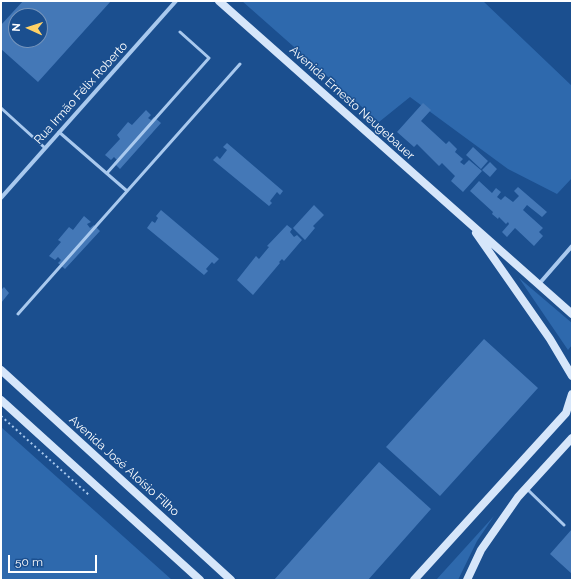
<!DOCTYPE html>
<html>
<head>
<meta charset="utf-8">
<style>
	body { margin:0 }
	#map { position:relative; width:573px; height:581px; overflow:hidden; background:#1b4f8f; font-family:Raleway,sans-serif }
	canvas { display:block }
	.frame { position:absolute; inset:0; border:2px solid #fff; pointer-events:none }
	.north { position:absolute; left:8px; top:8px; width:40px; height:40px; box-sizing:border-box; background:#1b4f8f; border:1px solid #7695bc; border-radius:50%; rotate:273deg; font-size:11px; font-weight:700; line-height:16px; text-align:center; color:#fff }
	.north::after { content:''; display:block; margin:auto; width:14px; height:18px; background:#ffd166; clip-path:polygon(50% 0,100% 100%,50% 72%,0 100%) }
	.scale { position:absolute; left:8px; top:555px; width:89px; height:18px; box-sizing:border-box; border:2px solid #fff; border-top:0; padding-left:5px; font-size:12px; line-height:14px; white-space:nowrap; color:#fff; -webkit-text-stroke:3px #1b4f8f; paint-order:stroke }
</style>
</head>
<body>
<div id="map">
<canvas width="573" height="581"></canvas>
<div class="frame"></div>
<div class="north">N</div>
<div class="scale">50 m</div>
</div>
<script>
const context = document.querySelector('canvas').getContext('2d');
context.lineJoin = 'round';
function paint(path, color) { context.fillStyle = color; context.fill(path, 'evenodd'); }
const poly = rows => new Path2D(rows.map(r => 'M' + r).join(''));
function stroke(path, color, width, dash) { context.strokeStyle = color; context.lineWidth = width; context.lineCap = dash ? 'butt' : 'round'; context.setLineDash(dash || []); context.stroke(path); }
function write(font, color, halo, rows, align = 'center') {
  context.font = font + ' Raleway,sans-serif'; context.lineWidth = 3; context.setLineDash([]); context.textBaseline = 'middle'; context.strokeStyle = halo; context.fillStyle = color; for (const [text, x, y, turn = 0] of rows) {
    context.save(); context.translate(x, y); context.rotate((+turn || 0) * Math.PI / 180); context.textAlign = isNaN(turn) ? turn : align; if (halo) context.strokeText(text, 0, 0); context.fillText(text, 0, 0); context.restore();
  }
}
const green = poly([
	[242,1,483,1,572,86,572,178,557,194,508,169,410,97,379,122],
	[519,278,572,323,572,345,568,350],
	[1,427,172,580,1,580],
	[494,516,477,541,458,580,436,580]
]);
const building = poly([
	[23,1,111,1,38,82,1,49,1,25],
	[16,16,40,16,40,40,16,40],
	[423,103,431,110,421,121,446,144,449,141,457,149,455,152,463,159,460,162,464,165,469,160,482,171,463,192,451,181,455,176,442,163,439,166,417,144,414,147,397,132],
	[146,110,151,115,148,118,151,120,154,117,161,123,120,169,114,163,117,160,114,157,111,160,105,155,120,139,117,135,128,122,132,125],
	[227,143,283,191,280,195,277,192,270,201,272,203,269,206,213,160,217,156,220,159,227,150,223,147],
	[473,147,488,161,481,169,466,155],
	[490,162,497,169,490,177,482,170],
	[479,181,492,193,496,188,501,192,497,197,501,200,505,196,513,202,519,196,514,191,518,187,547,212,542,217,527,205,523,210,543,228,539,232,543,236,534,246,515,228,507,237,502,232,509,224,508,222,506,224,499,217,498,219,492,214,493,212,470,191],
	[314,205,324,215,313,226,315,228,305,240,293,228],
	[161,210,219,259,214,264,212,262,206,269,208,271,204,275,147,228,152,221,155,223,158,218,156,216],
	[84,216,91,222,87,224,90,228,94,225,100,231,65,269,58,263,61,260,58,257,55,260,49,256,61,242,58,240,69,227,73,230],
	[287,225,292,229,290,232,294,237,297,235,302,240,284,261,282,259,279,262,280,263,253,295,237,280,256,256,259,259,269,247,267,246],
	[4,287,9,293,1,303,1,290],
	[484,339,538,388,440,496,386,447],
	[379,462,431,509,368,580,274,580],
	[572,529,572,574,550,554]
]);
const path = poly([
	[1,416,89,495]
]);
const lane = poly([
	[1,108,45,148],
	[59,132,127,191],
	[107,173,209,58,180,32],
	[18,314,240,64],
	[527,489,564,525]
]);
const street = poly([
	[1,198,176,1],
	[539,284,572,246]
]);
const secondary = poly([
	[219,1,572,314],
	[476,233,550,339,572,376],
	[1,370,231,580],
	[1,400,200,580],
	[414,580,566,413,572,394],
	[467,580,481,550,518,497,572,438]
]);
const streetNames = [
	["Rua Irmão Félix Roberto",81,93,-48],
	["Avenida Ernesto Neugebauer",352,103,42],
	["Avenida José Aloísio Filho",124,466,42]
];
paint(green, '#2e69ad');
paint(building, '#4478b7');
stroke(path, '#a9c9ee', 2, [2, 3]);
stroke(lane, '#a9c9ee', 3);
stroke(street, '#a9c9ee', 4);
stroke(secondary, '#d6e6fa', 8);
write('12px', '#fff', '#1b4f8f', streetNames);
</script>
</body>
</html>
